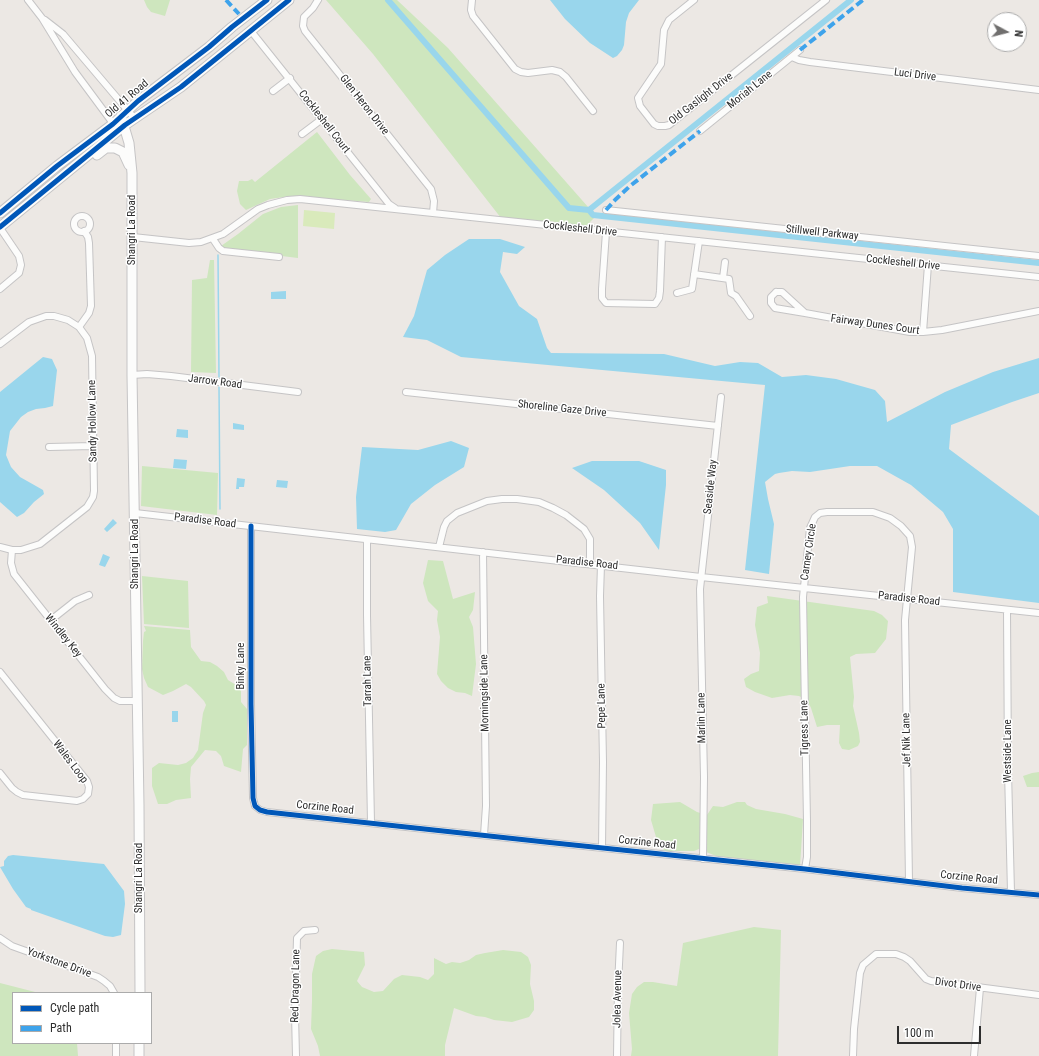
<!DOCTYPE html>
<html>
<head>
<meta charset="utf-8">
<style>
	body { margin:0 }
	#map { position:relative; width:1039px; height:1056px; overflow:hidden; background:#ece8e4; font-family:"Roboto Condensed",sans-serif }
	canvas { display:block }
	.legend { position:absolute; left:12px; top:992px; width:140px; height:52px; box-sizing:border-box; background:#fff; border:1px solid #ababab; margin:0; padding:5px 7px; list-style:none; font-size:12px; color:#2e2e2e }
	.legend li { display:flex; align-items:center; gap:8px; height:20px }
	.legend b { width:20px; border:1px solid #ababab }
	.north { position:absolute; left:987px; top:12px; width:40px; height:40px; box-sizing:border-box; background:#fff; border:1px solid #ababab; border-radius:50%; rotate:97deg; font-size:11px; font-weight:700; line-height:16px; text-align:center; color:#2e2e2e }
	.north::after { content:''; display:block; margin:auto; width:14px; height:18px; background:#706f6e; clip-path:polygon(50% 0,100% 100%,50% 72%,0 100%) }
	.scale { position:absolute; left:897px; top:1026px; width:84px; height:18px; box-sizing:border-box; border:2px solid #2e2e2e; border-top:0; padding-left:5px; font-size:12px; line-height:14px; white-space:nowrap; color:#2e2e2e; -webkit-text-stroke:3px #fff; paint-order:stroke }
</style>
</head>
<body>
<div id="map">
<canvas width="1039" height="1056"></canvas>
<ul class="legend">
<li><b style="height:5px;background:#0057b8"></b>Cycle path</li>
<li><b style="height:5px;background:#3ea3eb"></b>Path</li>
</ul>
<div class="north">N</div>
<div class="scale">100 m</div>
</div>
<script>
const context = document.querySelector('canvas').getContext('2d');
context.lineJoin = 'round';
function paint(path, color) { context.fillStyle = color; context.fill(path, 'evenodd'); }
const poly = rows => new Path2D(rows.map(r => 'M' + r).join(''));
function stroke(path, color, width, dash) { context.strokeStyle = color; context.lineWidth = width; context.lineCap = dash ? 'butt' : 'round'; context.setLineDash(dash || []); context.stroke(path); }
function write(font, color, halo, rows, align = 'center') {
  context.font = font + ' "Roboto Condensed",sans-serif'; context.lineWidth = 3; context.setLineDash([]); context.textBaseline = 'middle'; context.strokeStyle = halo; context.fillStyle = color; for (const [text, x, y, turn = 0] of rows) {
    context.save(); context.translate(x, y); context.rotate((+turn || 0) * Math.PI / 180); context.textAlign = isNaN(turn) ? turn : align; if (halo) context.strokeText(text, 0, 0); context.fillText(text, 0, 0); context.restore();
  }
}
const green = poly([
	[144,0,170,0,165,16,151,12,147,7],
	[326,0,397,0,448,48,596,216,584,228,501,218,373,54],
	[317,132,350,175,371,199,369,202,291,196,270,199,246,210,240,204,237,191,239,181,248,181,252,179,255,182],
	[298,205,298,258,224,249,221,246,238,234,263,214,281,207],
	[210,260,214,260,216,373,191,372,192,280,207,278],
	[142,466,218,473,217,515,141,506],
	[428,560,443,561,453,599,475,592,473,610,469,617,473,627,476,664,472,696,465,693,456,692,448,688,441,681,437,674,440,637,437,620,438,611,428,601,423,583],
	[142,576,188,581,189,628,144,624],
	[767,596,874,611,882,615,888,621,886,639,875,653,856,654,850,657,854,697,853,706,859,733,860,742,858,746,849,750,842,749,839,743,840,725,827,725,817,727,811,708,807,700,799,696,790,695,772,698,755,692,746,687,744,679,751,674,759,671,760,653,755,625,757,607,768,603],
	[144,626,190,630,191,647,201,661,210,662,217,666,224,672,228,680,236,685,241,691,241,702,247,709,247,745,243,749,241,772,224,766,221,756,216,751,205,750,191,767,190,779,191,798,176,800,167,804,158,804,152,786,152,768,159,763,178,765,186,763,193,758,198,750,203,713,206,705,204,701,191,687,186,684,173,691,163,695,148,687,144,678,142,669,143,641,144,632,146,631],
	[1039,772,1039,787,1027,787,1023,776,1032,773],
	[680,802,697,812,707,815,713,806,723,807,737,802,745,802,747,805,756,809,785,814,803,819,800,866,716,856,699,849,694,851,666,851,659,846,656,837,651,820,653,804],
	[754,927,781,930,778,1056,631,1056,632,1049,629,1013,632,994,637,987,644,982,653,982,677,986,683,943],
	[332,949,364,952,365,965,357,981,362,987,374,992,383,991,394,979,402,975,420,977,428,980,434,974,434,958,446,964,452,962,460,963,469,960,476,955,485,953,503,950,521,952,528,957,531,965,530,984,534,1001,534,1010,529,1017,512,1022,494,1020,485,1017,476,1016,454,1008,445,1045,445,1056,320,1056,318,1046,311,1029,312,1001,312,974,316,956,323,951],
	[0,983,39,993,13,993,13,1043,77,1043,78,1056,0,1056]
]);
const pitch = poly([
	[304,210,335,213,334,229,303,226]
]);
const water = poly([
	[550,0,639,0,629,13,626,22,624,45,622,50,617,56,613,58,590,43,565,19],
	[469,239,500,239,525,247,517,254,503,252,500,272,519,306,537,319,547,348,551,353,664,354,715,366,740,362,758,363,782,377,806,375,836,379,875,390,885,401,887,422,945,392,993,372,1039,358,1039,393,1012,402,951,425,949,449,1039,516,1039,603,953,592,953,529,943,512,911,485,877,466,850,466,810,472,792,471,779,473,775,474,765,482,768,499,774,524,769,574,745,570,765,385,461,357,427,340,403,337,414,316,427,270,445,255],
	[286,291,286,299,271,299,271,292],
	[43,357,52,359,57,370,53,406,45,408,36,409,28,412,21,417,10,431,6,455,11,467,20,477,43,490,44,494,34,502,24,513,17,517,0,502,0,392],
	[233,423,244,425,244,430,233,429],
	[177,429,188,430,188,438,176,437],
	[451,441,469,448,464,467,435,485,411,504,396,530,385,532,357,529,356,497,362,447,418,450],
	[174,459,187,460,186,469,173,468],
	[592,461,639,461,666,470,666,485,659,550,640,523,604,490,572,468],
	[237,478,245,479,244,487,239,487,239,489,236,489],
	[277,480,288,481,287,488,276,487],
	[113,519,117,523,107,532,104,529],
	[103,554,110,557,105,567,99,565],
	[172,711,178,711,178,722,172,722],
	[13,855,104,864,124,891,125,904,121,935,113,937,105,936,31,910,31,909,26,907,13,889,0,867,4,866,4,861,8,856]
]);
const stream = poly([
	[218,255,219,377],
	[219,387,220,509]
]);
const canal = poly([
	[388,0,569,208,589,210,851,0],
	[589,210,593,215,1039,263]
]);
const street = poly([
	[28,0,42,18,75,72,115,126],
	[318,0,313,8,304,17,303,26,305,31,431,189,434,201,433,213],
	[472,0,471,10,473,16,515,69,521,72,528,73,552,70,560,72,566,77,593,111],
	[694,0,669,20,664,30,661,64,638,98,640,106,654,124,658,126,665,126,669,125,826,0],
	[45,20,63,34,135,119],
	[251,31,389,204,395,208],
	[792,57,799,60,810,62,1039,90],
	[273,91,290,78],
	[700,131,800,50],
	[302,134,322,119],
	[606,210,1039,256],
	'74 224a8 8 0 1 1 16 0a8 8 0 1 1-16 0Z',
	[0,228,19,256,21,265,19,273,0,289],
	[606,232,602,289,602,298,606,303,655,304,659,298,660,291,662,237],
	[133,237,189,243,201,242,223,234,258,209,268,205,287,200,300,199,1039,277],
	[213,239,219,248,223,251,279,257],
	[694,274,729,279,731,293,736,296,750,316],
	[723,278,725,262],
	[776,292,782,292,805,313,775,308,771,303,771,297,776,292],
	[677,293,692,289,699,241],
	[805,313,910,332,923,332,942,330,1039,311],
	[79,327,89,313,91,306,89,243,88,237,84,231],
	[923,332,928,265],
	[0,344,29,322,46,316,54,316,68,320,79,327,87,338,92,356,94,491,93,497,87,507,40,544,21,550,12,550,0,547],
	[132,375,147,374,171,376,298,392],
	[406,392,718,426],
	[49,447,93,446],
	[135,513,701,577,1039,613],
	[251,526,251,704,253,798,255,806,260,810,267,812,545,842,805,869,962,888,1039,895],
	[367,540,367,615,371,822],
	[439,547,444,527,447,521,457,513,487,501,502,499,517,499,539,502,553,508,566,515,584,529,590,539,590,564],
	[12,550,11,563,14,574,105,689,114,698,120,701,136,701],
	[483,552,486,806,484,835],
	[601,565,600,596,603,762,602,848],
	[1007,610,1008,771,1011,892],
	[51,620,75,601,89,595],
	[0,672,87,781,89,787,88,794,83,799,77,801,23,795,17,792,12,788,0,773],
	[703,859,704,777,700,589,721,397],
	[805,869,807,857,807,821,803,597,810,528,815,517,820,513,827,512,873,512,890,518,901,526,910,536,912,547,905,620,909,881],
	[0,938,12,946,98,977,104,981,110,986,114,993],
	[116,1043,116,1056],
	[296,1056,295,1014,297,938,304,931,315,930],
	[617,1056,618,986,620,943],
	[853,1056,854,1029,860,973,863,965,876,954,896,954,904,957,910,961,926,979,931,981,1039,995],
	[974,1056,980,988]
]);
const secondary = poly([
	[121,116,129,143,132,173,132,375,139,805,140,993],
	[97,155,106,148,115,148,123,152,129,165],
	[0,213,57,166,113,124,138,101,209,47,232,27,267,0],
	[0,227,125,125,181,87,289,0],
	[139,1043,139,1056]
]);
const quiet = poly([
	[226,0,239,14],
	[800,50,863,0],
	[606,210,615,200,630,186,700,131]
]);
const cycleway = poly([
	[0,213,57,166,113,124,138,101,209,47,232,27,267,0],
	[0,227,125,125,181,87,289,0],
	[251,526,251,704,253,798,255,806,260,810,267,812,545,842,805,869,962,888,1039,895]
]);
const streetNames = [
	["Luci Drive",915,75,7],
	["Moriah Lane",750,90,-39],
	["Old 41 Road",127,99,-40],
	["Old Gaslight Drive",701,99,-38],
	["Glen Heron Drive",364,105,52],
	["Cockleshell Court",324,122,52],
	["Cockleshell Drive",580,229,6],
	["Shangri La Road",132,230,-90],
	["Stillwell Parkway",822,233,6],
	["Cockleshell Drive",903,263,6],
	["Fairway Dunes Court",875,325,8],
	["Jarrow Road",215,382,7],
	["Shoreline Gaze Drive",562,409,6],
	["Sandy Hollow Lane",93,421,-91],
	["Seaside Way",711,487,-84],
	["Paradise Road",205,521,7],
	["Carney Circle",809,552,-82],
	["Shangri La Road",135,554,-90],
	["Paradise Road",587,563,6],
	["Paradise Road",909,599,6],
	["Windley Key",63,636,51],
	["Binky Lane",241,666,-90],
	["Tarrah Lane",368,681,-91],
	["Morningside Lane",485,693,-91],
	["Pepe Lane",602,706,-91],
	["Marlin Lane",702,718,-91],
	["Tigress Lane",805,728,-91],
	["Jef Nik Lane",907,740,-91],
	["Westside Lane",1008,751,-90],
	["Wales Loop",70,762,53],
	["Corzine Road",325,808,6],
	["Corzine Road",647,843,6],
	["Shangri La Road",139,878,-90],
	["Corzine Road",969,878,6],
	["Yorkstone Drive",59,963,20],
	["Divot Drive",958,985,8],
	["Red Dragon Lane",296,986,-89],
	["Jolea Avenue",618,999,-89]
];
paint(green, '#cee6be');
paint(pitch, '#d9eabb');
paint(water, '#99d6ec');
stroke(stream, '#99d6ec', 1.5);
stroke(canal, '#99d6ec', 6);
stroke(street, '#c5c4c5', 8);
stroke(secondary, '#c5c4c5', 11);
stroke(street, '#fcfcfb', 6);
stroke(secondary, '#fcfcfb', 9);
stroke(quiet, '#3ea3eb', 4, [8, 4]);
stroke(cycleway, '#0057b8', 5);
write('11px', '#2e2e2e', '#fff', streetNames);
</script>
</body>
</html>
